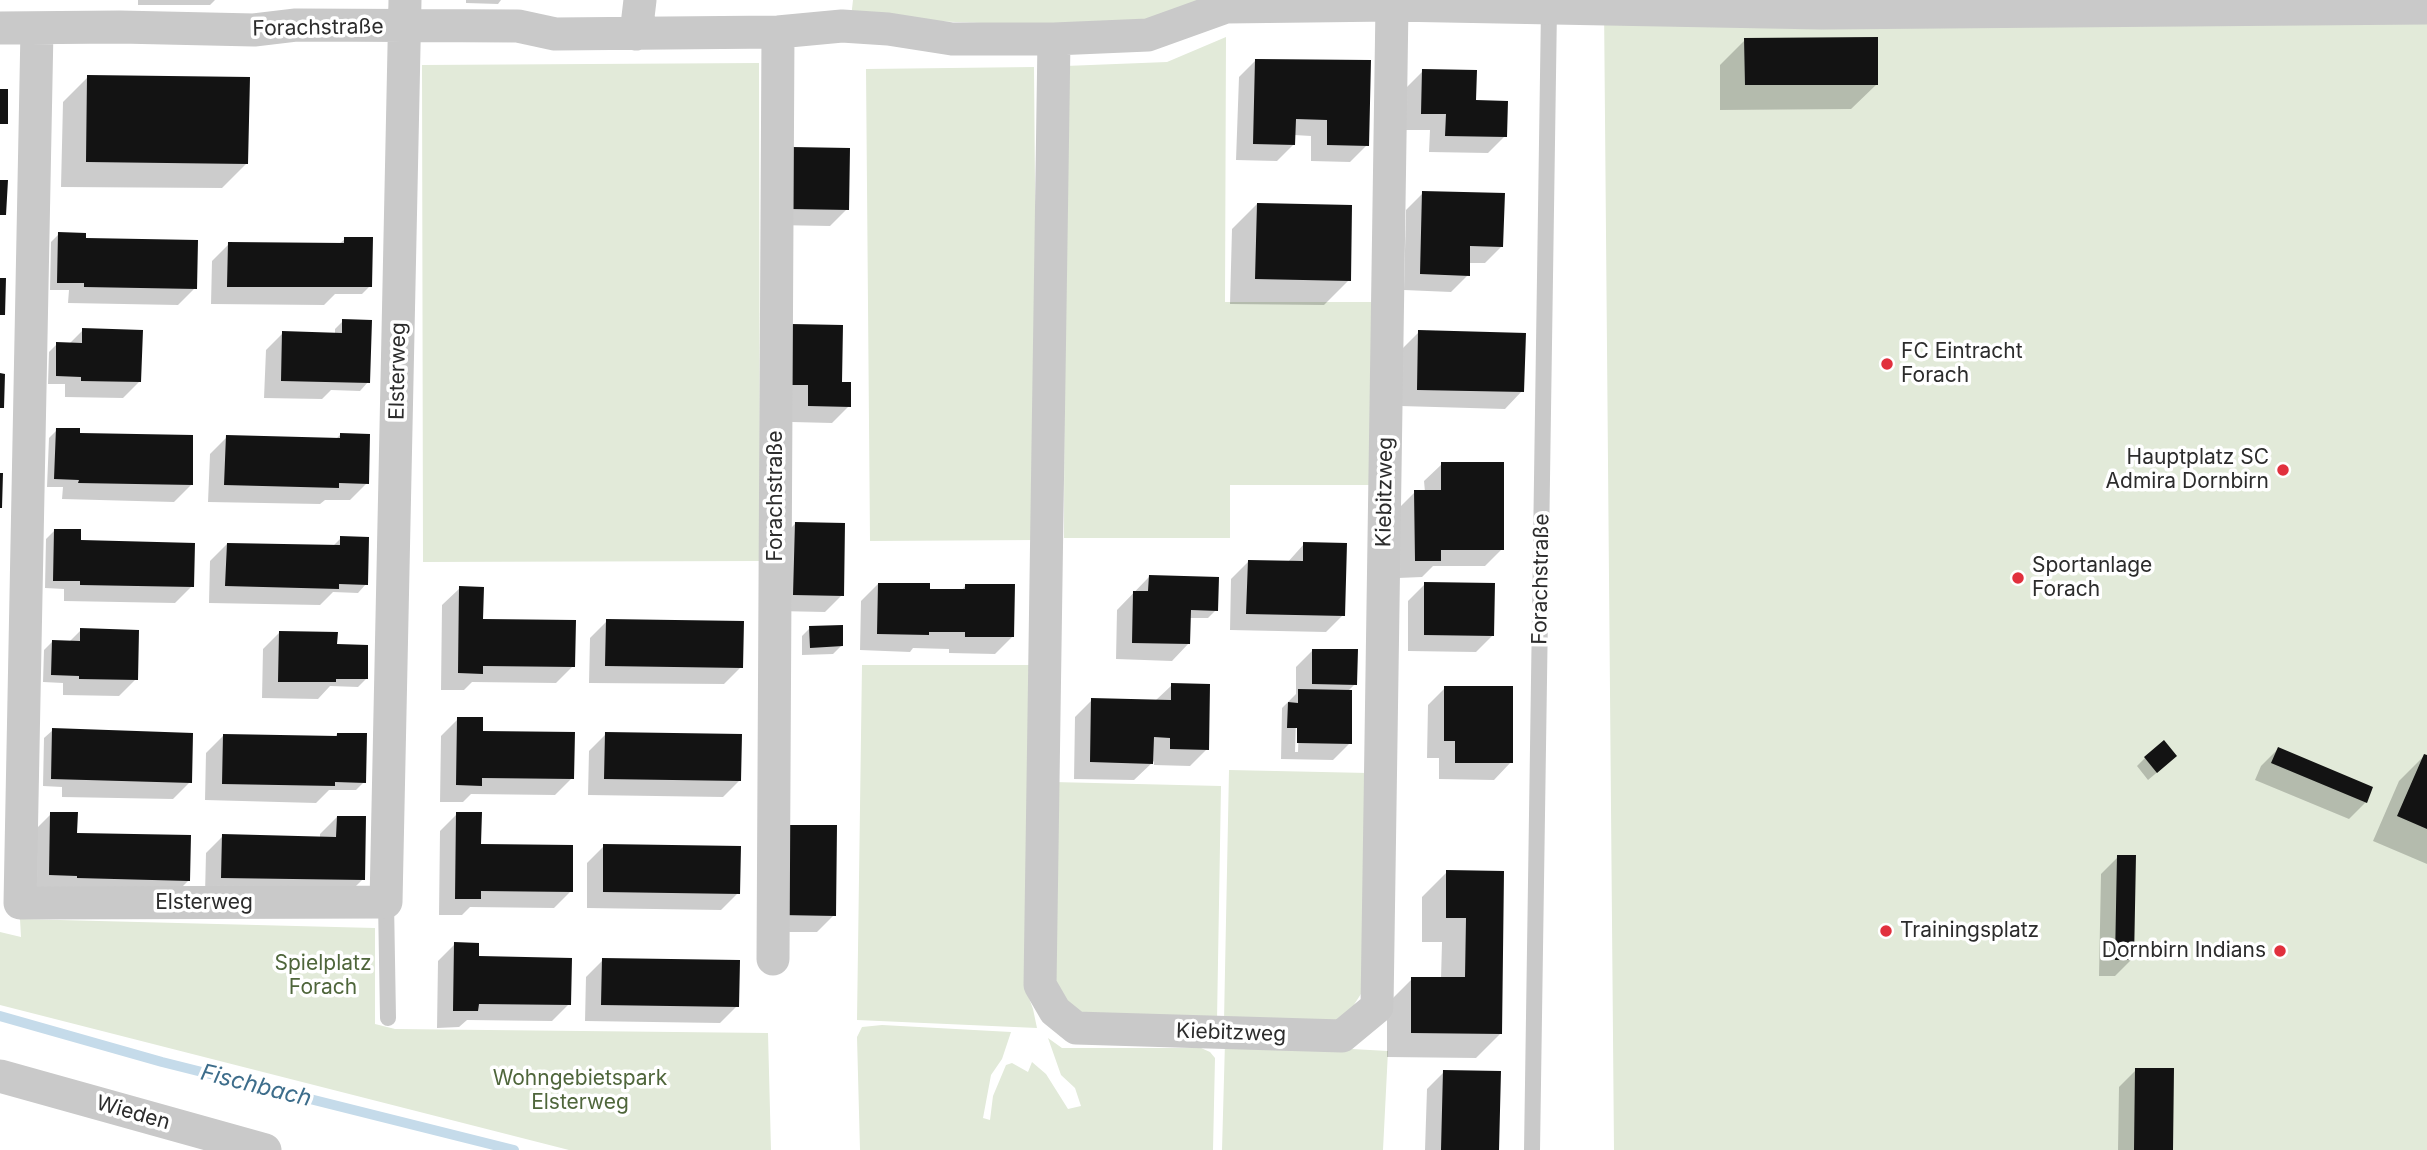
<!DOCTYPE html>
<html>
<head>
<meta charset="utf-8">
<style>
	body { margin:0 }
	canvas { display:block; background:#fff }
</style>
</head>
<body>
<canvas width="2427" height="1150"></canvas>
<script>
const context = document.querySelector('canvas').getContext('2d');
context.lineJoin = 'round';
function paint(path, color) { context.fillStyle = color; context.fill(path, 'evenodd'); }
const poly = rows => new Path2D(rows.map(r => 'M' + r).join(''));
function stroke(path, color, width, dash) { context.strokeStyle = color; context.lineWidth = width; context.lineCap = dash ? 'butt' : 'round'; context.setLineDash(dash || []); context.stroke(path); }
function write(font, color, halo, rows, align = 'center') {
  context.font = font + ' Inter,sans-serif'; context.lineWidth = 7; context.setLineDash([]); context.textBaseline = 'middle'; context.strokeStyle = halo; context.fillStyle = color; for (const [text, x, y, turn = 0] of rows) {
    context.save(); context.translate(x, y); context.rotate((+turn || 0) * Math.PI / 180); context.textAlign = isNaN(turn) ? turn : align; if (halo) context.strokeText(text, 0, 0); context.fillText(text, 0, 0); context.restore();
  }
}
const green = poly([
	[853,0,2427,0,2427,1150,1614,1150,1604,4,1224,3,1140,29,851,18],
	[1226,37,1225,302,1371,302,1371,485,1230,485,1230,538,1064,538,1065,66,1167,62],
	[759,63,760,561,423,562,422,65],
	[1034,67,1038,540,870,541,866,69],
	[862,665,1029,665,1025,987,1033,1009,1037,1028,857,1020],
	[1229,770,1368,773,1368,983,1348,1014,1333,1022,1224,1021],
	[1053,782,1221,786,1217,1020,1086,1017,1059,994,1051,971],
	[20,919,375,928,375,1024,395,1029,768,1033,771,1150,569,1150,0,1005,0,932,21,937],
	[882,1025,1011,1032,1002,1059,991,1075,983,1118,990,1120,993,1096,1006,1065,1012,1063,1028,1072,1032,1062,1046,1074,1068,1109,1081,1106,1075,1088,1061,1075,1048,1038,1062,1048,1201,1048,1210,1052,1215,1058,1213,1150,860,1150,857,1037,862,1027],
	[1225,1042,1388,1051,1383,1150,1222,1150]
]);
const shadow = poly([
	[138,0,215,0,210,5,138,5],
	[466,0,501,0,498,4,466,3],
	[1745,40,1877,84,1851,109,1720,110,1720,65],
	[1256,60,1367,145,1350,162,1311,161,1311,136,1294,135,1294,144,1277,161,1236,160,1239,77],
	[1423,71,1474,102,1505,136,1488,153,1429,152,1430,130,1405,130,1406,88],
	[88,77,247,163,222,188,61,187,63,102],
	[775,166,847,209,830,226,774,225],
	[1423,193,1502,246,1485,263,1468,263,1468,275,1451,292,1404,290,1406,210],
	[1257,204,1349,280,1324,305,1230,304,1232,229],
	[59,234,84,243,195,288,178,305,68,303,69,290,50,290,51,242],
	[345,239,370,286,362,294,335,294,324,305,211,304,212,261,229,244,338,245],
	[343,321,368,382,360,391,331,390,322,399,264,398,266,350,283,333,335,335,335,329],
	[83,330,140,381,123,398,65,397,65,384,48,384,49,352,57,344,69,344],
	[1419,332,1522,391,1505,409,1400,406,1402,349],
	[775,343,841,383,849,406,832,423,792,422],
	[57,430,78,437,191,485,174,502,62,499,63,487,47,487,49,438],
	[341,434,367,483,350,500,325,500,320,504,208,502,210,454,227,437,335,440],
	[1442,464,1502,549,1485,566,1433,566,1422,577,1398,578,1398,509,1415,492,1425,492,1424,481],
	[796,523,842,595,825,612,777,611,779,540],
	[55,530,79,542,192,586,175,603,64,601,64,589,45,588,46,539],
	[341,538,366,584,358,593,333,592,320,605,209,603,210,561,227,544,332,547],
	[1304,544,1343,615,1326,632,1230,630,1231,579,1248,562,1287,563],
	[1149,577,1216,610,1208,618,1189,618,1189,643,1172,661,1116,659,1117,610],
	[878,584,928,590,961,591,966,585,1012,637,995,654,949,653,949,649,913,648,910,652,860,650,861,601],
	[1425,584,1493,635,1476,652,1408,651,1408,601],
	[460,588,481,620,573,666,556,683,472,682,464,690,441,690,442,605],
	[607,621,741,667,724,684,589,683,590,638],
	[810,628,842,645,833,654,802,655,802,636],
	[81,630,136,679,119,696,63,695,63,683,43,682,44,650,52,642,68,643],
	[280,632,336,646,366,679,358,687,330,686,318,699,262,698,263,649],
	[1313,650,1355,684,1347,692,1350,743,1333,760,1281,759,1282,708,1296,694,1296,667],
	[1296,718,1299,718,1298,752,1295,752],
	[1172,685,1207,749,1190,766,1154,765,1154,761,1134,780,1074,779,1075,717,1092,700,1155,701],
	[1445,688,1511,762,1494,780,1439,779,1439,758,1427,758,1428,705],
	[458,719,481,733,572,778,555,795,471,794,463,802,440,802,441,736],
	[53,730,190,782,173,799,62,797,62,787,43,786,44,738],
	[337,734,364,782,356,790,329,790,316,803,205,800,206,753,223,736,334,738],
	[606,734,740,780,723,797,588,795,589,751],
	[2278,749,2366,802,2349,819,2255,780,2261,766],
	[2424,756,2427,757,2427,864,2373,841,2399,781],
	[2145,758,2167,764,2148,780,2137,766],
	[51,814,75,835,189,880,172,897,33,892,34,831],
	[457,814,480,846,571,891,554,908,470,907,462,915,439,915,440,831],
	[337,817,363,879,346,896,205,894,206,853,223,836,320,839,320,834],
	[765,844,834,915,817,932,765,932],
	[604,846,738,893,721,910,587,908,587,863],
	[2118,857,2132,959,2115,976,2099,976,2101,874],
	[1447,872,1502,873,1501,1033,1476,1058,1387,1057,1387,1004,1412,979,1441,979,1442,942,1422,942,1422,897],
	[455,944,477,958,569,1004,552,1021,467,1020,459,1027,437,1028,438,961],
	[603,960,737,1006,720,1023,585,1021,586,977],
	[2136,1070,2171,1150,2118,1150,2119,1087],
	[1444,1072,1498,1150,1425,1150,1427,1089]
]);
const stream = poly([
	[0,1016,162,1062,514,1150]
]);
const building = poly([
	[1878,37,1878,85,1745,85,1744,38],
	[1255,59,1371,60,1369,146,1327,145,1327,120,1296,119,1295,145,1253,144],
	[1422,69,1477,70,1476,100,1508,101,1507,137,1445,136,1446,114,1421,114],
	[87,75,250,77,248,164,86,162],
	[0,89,8,89,8,124,0,124],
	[791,147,850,148,849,210,790,209],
	[0,180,8,180,6,215,0,215],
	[1422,191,1505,193,1503,247,1470,246,1470,276,1420,274],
	[1257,203,1352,205,1351,281,1255,279],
	[58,232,86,233,86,238,198,240,197,289,84,287,84,283,57,283],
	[344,237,373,237,372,287,227,287,228,242,344,243],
	[0,278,6,278,5,315,0,315],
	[342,319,372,320,370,383,281,381,282,331,342,333],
	[791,324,843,325,842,382,851,382,851,407,808,406,808,385,789,385],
	[82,328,143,330,141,382,81,381,81,377,56,376,56,342,82,343],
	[1418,330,1526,333,1524,392,1417,390],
	[0,373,5,374,4,408,0,408],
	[56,428,80,428,80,433,193,435,193,485,78,483,79,480,54,479],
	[340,433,370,434,369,484,339,483,339,488,224,485,226,435,340,438],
	[1441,462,1504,462,1504,550,1441,550,1441,561,1415,561,1414,490,1441,490],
	[0,473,3,473,2,508,0,508],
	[795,522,845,523,844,596,793,595],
	[54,529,81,529,81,540,195,543,194,587,80,585,80,581,53,581],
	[340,536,369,537,368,585,339,584,339,589,225,586,227,543,340,545],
	[1303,542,1347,543,1345,616,1246,614,1248,560,1303,561],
	[1149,575,1219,577,1218,611,1191,610,1190,644,1132,643,1133,591,1148,591],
	[1424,582,1495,583,1494,636,1424,635],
	[878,583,930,583,930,589,965,589,965,584,1015,584,1014,637,965,637,965,632,929,632,929,635,877,634],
	[459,586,484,587,483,619,576,620,575,667,483,666,483,674,458,673],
	[606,619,744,621,743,668,605,666],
	[843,625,843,646,810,648,809,626],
	[80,628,139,630,138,680,79,679,79,676,51,675,52,640,80,641],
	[279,631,338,632,337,644,368,645,368,679,336,679,336,682,278,682],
	[1312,649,1358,649,1357,685,1312,684],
	[1171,683,1210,684,1209,750,1170,749,1170,738,1154,737,1153,764,1090,762,1091,698,1171,700],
	[1444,686,1513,686,1513,763,1455,763,1455,741,1444,741],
	[1298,689,1352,690,1352,744,1297,743,1297,728,1287,728,1288,702,1298,703],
	[457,717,483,717,483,731,575,732,574,779,482,778,482,786,456,785],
	[52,728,193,733,192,783,51,779],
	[605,732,742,734,741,781,604,779],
	[337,733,367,733,366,783,335,782,335,786,222,784,223,734,337,736],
	[2164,740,2177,756,2157,773,2144,757],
	[2278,747,2373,787,2367,803,2271,763],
	[2424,754,2427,755,2427,829,2397,816],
	[50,812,78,812,77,833,191,835,190,881,77,878,77,876,49,875],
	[456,812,482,812,481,844,573,845,573,892,481,891,481,899,455,899],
	[337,816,366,816,365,880,221,878,222,834,336,837],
	[782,825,837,825,836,916,781,915],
	[603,844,741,846,740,894,603,892],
	[2117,855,2136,855,2134,960,2115,960],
	[1446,870,1504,871,1502,1034,1411,1033,1411,977,1465,977,1466,918,1446,918],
	[454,942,479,943,479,956,572,958,571,1005,479,1004,478,1011,453,1011],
	[602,958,740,960,739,1007,601,1005],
	[2135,1068,2174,1068,2173,1150,2134,1150],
	[1443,1070,1501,1071,1499,1150,1441,1150]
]);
const lane = poly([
	[386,902,388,1018],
	[1532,1150,1549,8]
]);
const street = poly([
	[0,28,120,27,254,30,296,25,518,26,555,34,778,32,842,26,888,29,952,39,1054,39,1148,35,1226,7,1392,5,1822,13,2427,8],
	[37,29,20,903,386,902,405,0],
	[636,34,640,0],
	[1054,39,1040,985,1055,1011,1076,1028,1342,1036,1377,1007,1392,5],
	[773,959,778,32],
	[0,1076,265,1150]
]);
const markers = [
	[1887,364,7,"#e1303d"],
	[2283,470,7,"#e1303d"],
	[2018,578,7,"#e1303d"],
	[1886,931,7,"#e1303d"],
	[2280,951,7,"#e1303d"]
];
const streetNames = [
	["Forachstraße",318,28,-1],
	["Elsterweg",398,371,-89],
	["Kiebitzweg",1385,492,-89],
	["Forachstraße",776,496,-90],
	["Forachstraße",1541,579,-89],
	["Elsterweg",204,903],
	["Kiebitzweg",1231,1033,2],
	["Wieden",133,1113,16]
];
const poiNames = [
	["FC Eintracht",1901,352],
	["Forach",1901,376],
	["Hauptplatz SC",2269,458,"right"],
	["Admira Dornbirn",2269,482,"right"],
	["Sportanlage",2032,566],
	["Forach",2032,590],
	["Trainingsplatz",1900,931],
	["Dornbirn Indians",2266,951,"right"]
];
const parkNames = [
	["Spielplatz",323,964],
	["Forach",323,988],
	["Wohngebietspark",580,1079],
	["Elsterweg",580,1103]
];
const waterNames = [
	["Fischbach",256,1086,14]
];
paint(green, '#e2ead9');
paint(shadow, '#0003');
stroke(stream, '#c5dbea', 10);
paint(building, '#131313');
stroke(lane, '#c9c9c9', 16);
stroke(street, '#c9c9c9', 33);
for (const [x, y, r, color] of markers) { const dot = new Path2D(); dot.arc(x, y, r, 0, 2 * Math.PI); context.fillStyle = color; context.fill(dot); stroke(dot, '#fff', 2.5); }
write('21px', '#2c2c2c', '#fff', streetNames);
write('21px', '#2c2c2c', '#fff', poiNames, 'left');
write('21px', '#4f663b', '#fff', parkNames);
write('italic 23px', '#3d6d8b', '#fff', waterNames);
</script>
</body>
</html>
